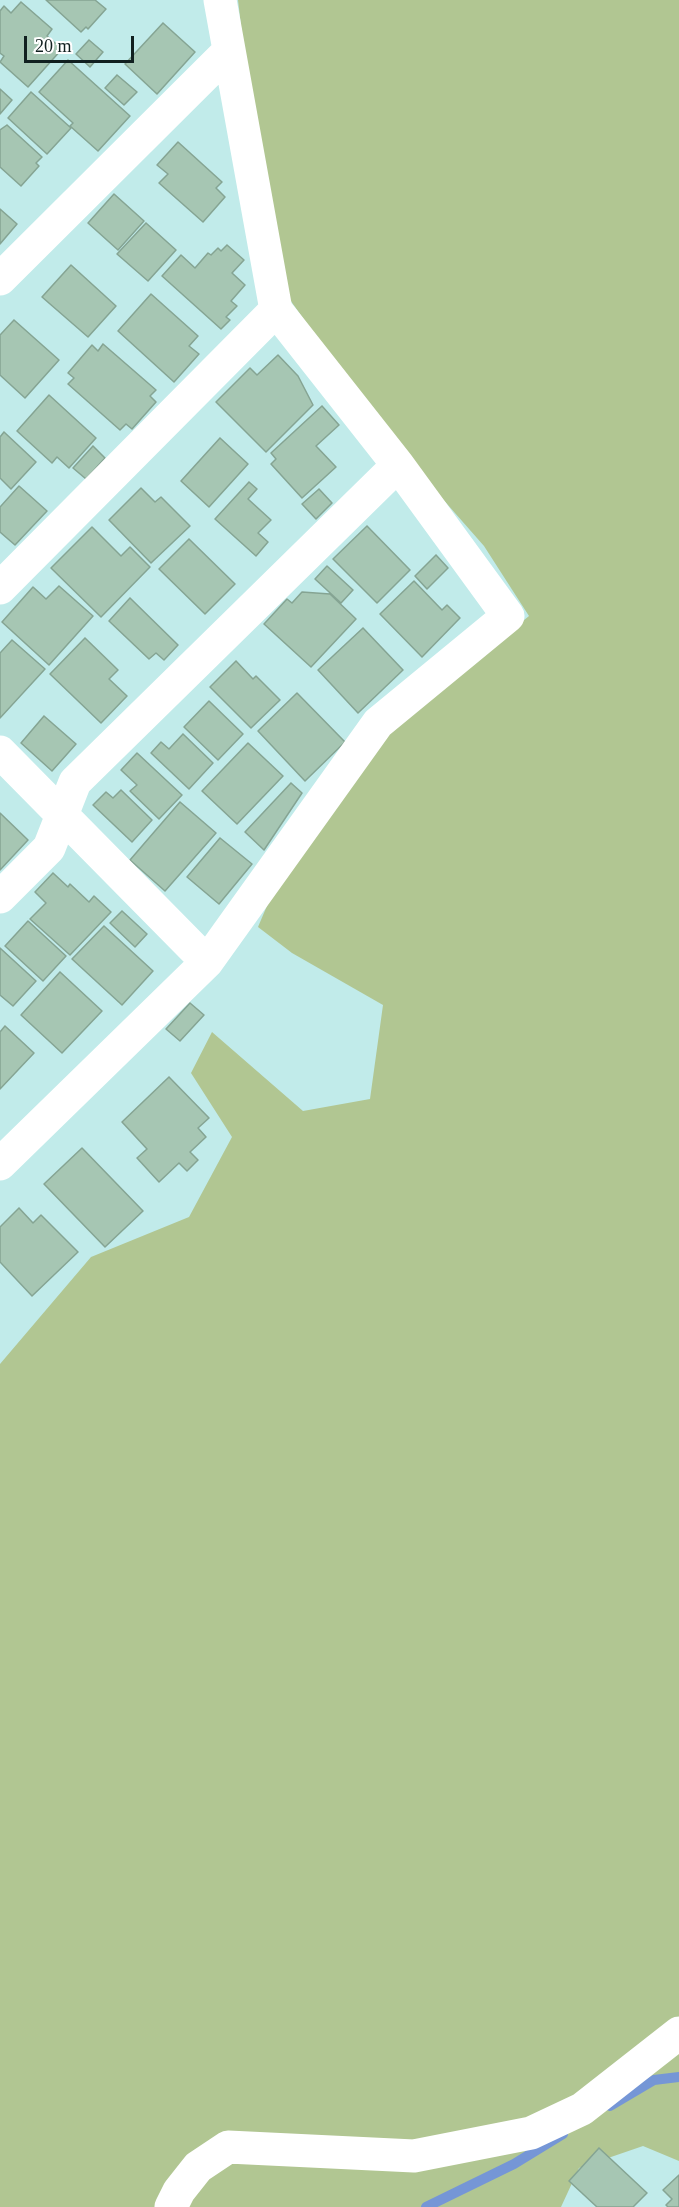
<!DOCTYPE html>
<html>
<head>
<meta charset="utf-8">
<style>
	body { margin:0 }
	#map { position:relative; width:679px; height:2207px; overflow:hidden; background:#c1ebea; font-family:Georgia,serif }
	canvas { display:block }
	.scale { position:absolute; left:24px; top:36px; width:110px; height:27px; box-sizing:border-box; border:3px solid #112020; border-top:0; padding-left:8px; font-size:18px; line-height:21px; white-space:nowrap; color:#112020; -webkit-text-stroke:4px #fff; paint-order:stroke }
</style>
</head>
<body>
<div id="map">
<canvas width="679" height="2207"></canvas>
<div class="scale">20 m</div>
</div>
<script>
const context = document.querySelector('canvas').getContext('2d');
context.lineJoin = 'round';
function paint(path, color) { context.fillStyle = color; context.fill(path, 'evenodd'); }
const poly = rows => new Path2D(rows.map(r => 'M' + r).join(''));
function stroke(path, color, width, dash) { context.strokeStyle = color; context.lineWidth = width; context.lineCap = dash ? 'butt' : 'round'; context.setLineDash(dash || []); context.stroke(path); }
const green = poly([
	[238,0,679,0,679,2161,643,2146,579,2168,561,2207,0,2207,0,1364,91,1257,189,1217,232,1137,191,1073,212,1032,303,1111,370,1099,383,1005,292,953,258,927,269,901,391,730,529,616,484,546,382,430,288,297,257,165]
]);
const stream = poly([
	[610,2106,654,2080,679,2077],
	[426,2207,514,2164,563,2134]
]);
const building = poly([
	[46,0,95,0,106,9,88,29,86,27,81,32,46,0],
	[21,2,52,29,47,36,62,49,28,87,0,62,4,56,0,53,0,11,4,6,11,13,21,2],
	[163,23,195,52,157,94,125,64,163,23],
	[89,40,103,52,90,67,76,54,89,40],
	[68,60,130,116,98,151,70,126,73,123,39,92,68,60],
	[117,75,137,92,124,105,105,88,117,75],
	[0,89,12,100,0,114,0,89],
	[31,92,71,128,47,154,8,118,31,92],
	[7,125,42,157,36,163,39,166,21,186,0,167,0,130,7,125],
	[178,142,222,182,216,188,225,197,203,222,159,183,168,174,157,165,178,142],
	[114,194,144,221,118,250,88,223,114,194],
	[0,209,17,224,0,244,0,209],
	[146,223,176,250,148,281,117,254,146,223],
	[227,245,244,260,232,273,245,285,231,301,237,306,226,317,230,320,221,329,162,276,181,255,195,268,208,253,211,255,218,248,221,251,227,245],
	[71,265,116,306,88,337,42,297,71,265],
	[151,294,198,336,189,346,199,354,174,382,118,331,151,294],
	[14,320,59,360,25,398,0,375,0,335,14,320],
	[103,344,156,390,150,396,156,402,132,429,126,424,120,430,68,384,74,378,68,373,92,345,98,351,103,344],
	[278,355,298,376,313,405,266,452,216,402,250,368,257,375,278,355],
	[49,395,96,438,69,468,57,457,52,463,17,431,49,395],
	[322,406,339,425,316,446,336,467,302,498,271,464,276,459,271,453,322,406],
	[4,432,36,462,11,489,0,478,0,437,4,432],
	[220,438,248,464,209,507,181,481,220,438],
	[93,446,105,458,86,479,73,468,93,446],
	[249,482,257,489,248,499,271,520,258,533,268,542,256,556,215,519,249,482],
	[19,486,47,511,15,545,0,532,0,507,19,486],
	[141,488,155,502,161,497,190,526,151,563,109,520,141,488],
	[319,489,332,503,316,519,302,504,319,489],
	[367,526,410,570,377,603,333,559,367,526],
	[92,527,121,556,130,547,150,567,101,617,51,568,92,527],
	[189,539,235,584,205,614,159,569,189,539],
	[436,555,448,568,427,589,415,576,436,555],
	[327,566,353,590,341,603,315,579,327,566],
	[414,581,442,610,447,605,460,618,422,657,380,614,414,581],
	[59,586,93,616,49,665,2,622,33,587,46,599,59,586],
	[302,592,330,594,356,619,311,667,264,624,287,599,292,603,302,592],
	[130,598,178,645,164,660,156,653,149,659,109,621,130,598],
	[363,628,403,670,358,713,318,670,363,628],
	[85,638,118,670,109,679,127,696,101,723,50,674,85,638],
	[12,640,45,669,0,718,0,653,12,640],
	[236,661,253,679,256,676,280,700,251,728,210,687,236,661],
	[297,693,345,742,305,781,258,731,297,693],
	[209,701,243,734,218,760,184,727,209,701],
	[44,716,76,744,52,771,21,743,44,716],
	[183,734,213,763,189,789,151,753,161,742,169,749,183,734],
	[248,743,283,776,237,824,202,791,248,743],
	[137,753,182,795,159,819,130,791,137,785,121,770,137,753],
	[291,783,302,793,264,850,245,832,291,783],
	[121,790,152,820,132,842,93,805,106,792,113,798,121,790],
	[180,802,216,833,165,891,130,860,180,802],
	[0,813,28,840,0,870,0,813],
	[220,838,252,864,219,904,187,877,220,838],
	[53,873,68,887,70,884,89,902,94,896,111,912,70,955,30,919,46,903,35,892,53,873],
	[122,911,147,934,135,947,110,923,122,911],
	[28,921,66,956,43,981,5,946,28,921],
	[104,926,153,971,122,1005,72,959,104,926],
	[0,948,36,981,13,1006,0,995,0,948],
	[60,972,102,1011,62,1053,21,1015,60,972],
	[190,1003,204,1015,180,1041,166,1029,190,1003],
	[5,1026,34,1053,0,1089,0,1032,5,1026],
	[169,1077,209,1118,198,1128,206,1137,190,1152,198,1160,187,1171,179,1163,159,1182,137,1158,147,1149,122,1122,169,1077],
	[82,1148,143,1211,105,1247,44,1184,82,1148],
	[19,1208,33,1223,41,1215,78,1252,32,1296,0,1262,0,1227,19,1208],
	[599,2148,647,2193,633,2207,597,2207,569,2181,599,2148],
	[679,2175,679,2207,668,2207,666,2205,672,2199,663,2190,679,2175]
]);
const street = poly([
	[0,279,229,51],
	[0,588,276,310],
	[0,752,207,962],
	[0,897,49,848,75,782,398,465],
	[0,1164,207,962,378,723,508,616,398,465,276,310,220,0],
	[171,2207,179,2191,198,2167,228,2147,414,2156,531,2133,582,2109,679,2033]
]);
paint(green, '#b1c692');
stroke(stream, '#7596d6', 10);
paint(building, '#a6c6b3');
stroke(building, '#85a493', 1.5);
stroke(street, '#fff', 33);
</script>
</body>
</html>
